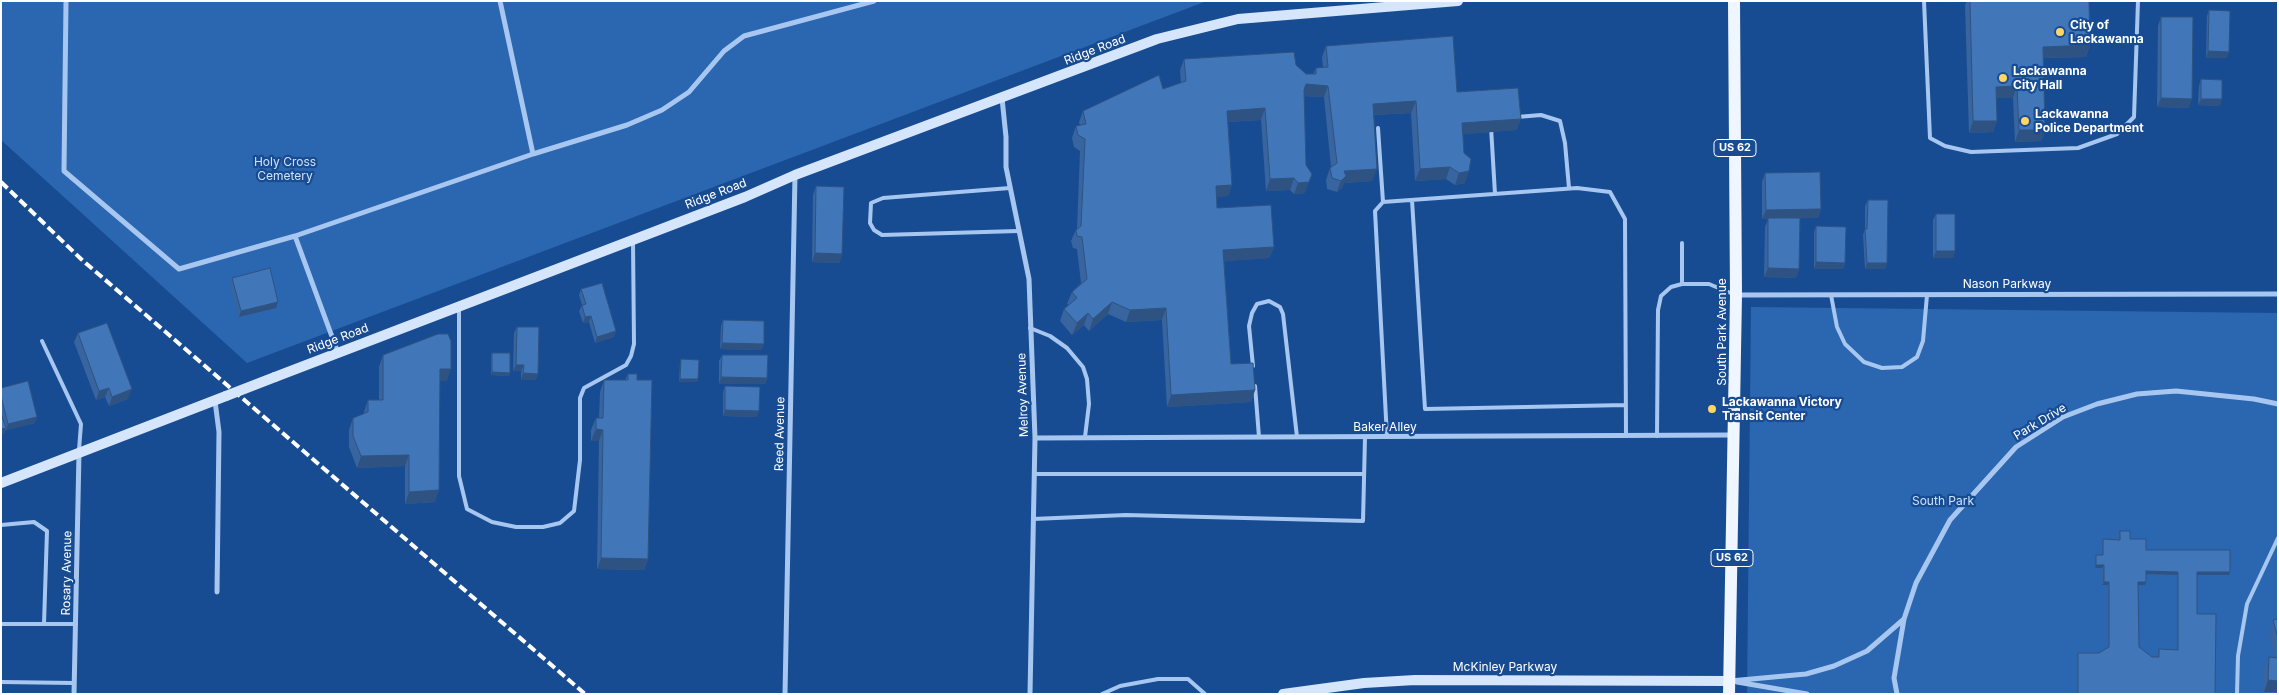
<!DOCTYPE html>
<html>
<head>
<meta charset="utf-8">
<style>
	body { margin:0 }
	#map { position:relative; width:2279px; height:695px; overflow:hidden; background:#184c92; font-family:Inter,sans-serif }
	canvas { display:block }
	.frame { position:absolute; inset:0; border:2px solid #fff; pointer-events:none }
</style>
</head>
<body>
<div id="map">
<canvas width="2279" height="695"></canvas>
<div class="frame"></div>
</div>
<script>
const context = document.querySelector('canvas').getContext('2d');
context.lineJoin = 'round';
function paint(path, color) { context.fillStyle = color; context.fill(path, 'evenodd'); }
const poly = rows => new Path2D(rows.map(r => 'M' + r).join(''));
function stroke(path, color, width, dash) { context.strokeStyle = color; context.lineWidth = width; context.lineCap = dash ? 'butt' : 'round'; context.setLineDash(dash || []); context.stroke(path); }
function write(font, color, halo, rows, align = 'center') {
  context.font = font + ' Inter,sans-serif'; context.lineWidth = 4.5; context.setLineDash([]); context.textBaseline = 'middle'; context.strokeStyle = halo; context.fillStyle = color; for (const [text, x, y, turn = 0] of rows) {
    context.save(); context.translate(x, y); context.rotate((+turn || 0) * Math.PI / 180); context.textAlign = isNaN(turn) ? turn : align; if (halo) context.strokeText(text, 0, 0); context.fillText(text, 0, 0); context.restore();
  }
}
const green = poly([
	[1,1,1207,1,247,363,1,140],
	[1751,307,2278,313,2278,694,1747,694]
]);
const lane = poly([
	[1924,1,1930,138,1945,146,1971,152,2078,148,2117,134,2134,117,2138,1],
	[1517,117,1541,115,1560,121,1565,143,1569,188],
	[1491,127,1495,194],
	[1378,128,1383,202],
	[1010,188,883,198,871,203,870,223,874,230,882,235,1018,231],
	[1412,200,1425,409,1626,405],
	[1682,243,1682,284],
	[1831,295,1837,327,1845,344,1864,362,1882,368,1902,367,1917,357,1923,341,1927,295],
	[459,307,459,476,467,509,492,522,516,527,543,527,560,523,574,511,580,460,580,398,584,388,626,365,631,356,634,344,633,242],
	[1030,328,1050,336,1067,348,1083,367,1087,379,1089,404,1085,437],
	[42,341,81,424,79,450],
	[1253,366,1249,326,1252,313,1257,304,1269,301,1280,307,1283,314,1297,437],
	[1255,386,1259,437],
	[1657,436,1658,310,1661,296,1671,287,1682,284,1709,284,1733,294],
	[1387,437,1375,211,1383,202,1577,188,1610,192,1625,219,1626,436],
	[1034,474,1364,474],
	[1033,519,1126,515,1363,521,1365,437],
	[1,525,34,522,47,531,44,624],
	[1,624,76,624],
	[1,682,74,683],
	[1102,694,1120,686,1158,679,1188,679,1205,694],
	[2237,694,2238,656,2247,604,2278,538]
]);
const street = poly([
	[66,1,64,171,179,269,295,236,338,353],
	[500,1,533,154],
	[1002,98,1006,137,1006,167,1029,279,1035,438,1030,694],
	[295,236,533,154,627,125,662,110,689,92,724,51,744,36,874,1],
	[1736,295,2278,294],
	[215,401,219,432,217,592],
	[1035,438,1734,435],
	[1730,681,1806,674,1834,666,1867,651,1904,619,1916,583,1950,520,2016,447,2063,417,2097,404,2137,394,2176,391,2254,399,2278,404],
	[1737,682,1807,694],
	[74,694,79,453],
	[785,694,795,175],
	[1897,694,1894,678,1904,619]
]);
const secondary = poly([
	[275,377,745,197,795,175,1157,39,1238,19,1458,1],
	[1,483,226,396],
	[1283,694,1364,683,1415,680,1729,681]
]);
const primary = poly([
	[1729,694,1736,295,1734,1]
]);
const rail = poly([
	[1,182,81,259,585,694]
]);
const secondaryBridge = poly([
	[226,396,275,377]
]);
const wall = poly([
	[1967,1,2089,1,2090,45,2086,57,2043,58,2045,130,2041,141,2015,142,2013,98,1996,98,1997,121,1993,132,1969,133,1965,5],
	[2209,10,2227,58,2206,58,2207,16],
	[2161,17,2189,108,2157,107,2158,26],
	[1326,46,1457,92,1521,119,1516,130,1463,134,1465,183,1455,185,1446,179,1415,181,1411,113,1373,115,1372,181,1344,183,1342,188,1337,192,1327,189,1326,180,1330,168,1331,167,1324,97,1304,96,1305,193,1294,194,1290,190,1266,191,1261,120,1228,122,1232,185,1228,196,1217,197,1217,208,1274,247,1269,258,1224,261,1231,364,1255,390,1251,402,1167,407,1162,320,1126,322,1108,314,1089,331,1084,325,1072,335,1060,321,1064,309,1069,305,1067,304,1072,292,1081,283,1077,249,1073,248,1071,241,1076,230,1077,229,1080,151,1074,147,1072,138,1076,126,1080,126,1079,122,1083,111,1163,89,1181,83,1180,70,1184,59,1296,65,1306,74,1313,74,1316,68,1323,68,1322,57],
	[2201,79,2220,106,2198,105,2199,86],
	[1765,173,1821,209,1818,218,1800,218,1799,269,1796,278,1764,277,1765,227,1768,219,1762,219,1762,182],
	[816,186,842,254,839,263,812,262,813,195],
	[1868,200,1887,263,1885,269,1865,269,1863,235,1865,229,1865,206],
	[1936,214,1955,251,1953,258,1933,258,1933,220],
	[1816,226,1845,263,1843,269,1814,269,1814,232],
	[232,278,276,308,239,317,230,284],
	[581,289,614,337,595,343,589,322,583,323,579,311,582,305,579,295],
	[723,320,764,344,761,350,720,349,721,326],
	[517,327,538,374,535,380,521,380,521,371,513,371,514,333],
	[78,333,128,399,109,406,105,397,96,400,74,342],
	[492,353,510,373,509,376,491,375,491,356],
	[383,355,447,381,440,381,435,502,405,504,405,466,357,468,349,447,349,430,353,418,364,414,364,412,368,400,379,400,379,367],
	[722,355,767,378,765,384,719,384,719,361],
	[681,359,698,379,697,382,679,382,680,363],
	[628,374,648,559,644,570,597,569,599,441,591,441,591,430,596,418,599,418,600,392,604,380,625,380],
	[725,386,757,417,723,416,723,392],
	[1,388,35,423,6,430,6,429,4,434,4,422,1,411],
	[2120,531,2130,539,2146,550,2230,572,2229,575,2197,575,2197,614,2215,694,2077,694,2077,656,2078,653,2099,653,2108,647,2108,585,2102,585,2102,568,2095,568,2095,558,2096,555,2102,555,2102,543,2103,539,2118,540,2118,535],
	[2146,574,2177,575,2177,650,2159,649,2158,652,2158,657,2152,657,2139,647,2139,585,2145,585],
	[2278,619,2278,694,2277,694,2277,692,2264,692,2264,669,2269,657,2275,658,2269,632,2273,620]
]);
const shadedWall = poly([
	[2090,45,2086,57,2038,58,2043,47],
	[2208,51,2229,52,2227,58,2206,58],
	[1306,84,1328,86,1324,97,1302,96],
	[2017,86,2013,98,1992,98,1996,87],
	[2161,98,2192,99,2189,108,2157,107],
	[2201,99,2222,99,2220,106,2198,105],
	[1416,101,1411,113,1368,115,1373,104],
	[1265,108,1261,120,1223,122,1227,111],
	[1521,119,1516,130,1458,135,1462,123],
	[1973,121,1997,121,1993,132,1969,133],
	[2019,130,2045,130,2041,141,2015,142],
	[1450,167,1446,179,1415,181,1420,169],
	[1377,169,1372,181,1344,183,1342,188,1337,192,1344,171],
	[1469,171,1465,183,1455,185,1459,173],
	[1312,174,1305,193,1294,194,1298,183],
	[1294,178,1290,190,1266,191,1270,179],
	[1232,185,1228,196,1212,198,1216,186],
	[1821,209,1818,218,1762,219,1766,210],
	[1274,247,1269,258,1219,262,1223,250],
	[1936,251,1955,251,1953,258,1933,258],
	[815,253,842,254,839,263,812,262],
	[1816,262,1845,263,1843,269,1814,269],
	[1867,263,1887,263,1885,269,1865,269],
	[1768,268,1799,269,1796,278,1764,277],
	[278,302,276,308,239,317,241,311],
	[1112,302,1108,314,1089,331,1093,319],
	[1166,308,1162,320,1126,322,1130,310],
	[1088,313,1084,325,1072,335,1077,323],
	[591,316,589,322,583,323,585,317],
	[616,331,614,337,595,343,597,337],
	[722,343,764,344,761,350,720,349],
	[516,365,524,365,521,371,513,371],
	[440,369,451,369,447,381,436,381],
	[492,372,510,373,509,376,491,375],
	[523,373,538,374,535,380,521,380],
	[721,377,767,378,765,384,719,384],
	[680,379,698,379,697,382,679,382],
	[109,388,105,397,96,400,99,391],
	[132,389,128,399,109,406,112,397],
	[1255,390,1251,402,1167,407,1171,395],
	[725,410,759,411,757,417,723,416],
	[37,417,35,423,6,430,8,424],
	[6,428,4,434,1,435,1,429],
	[596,429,603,430,599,441,591,441],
	[409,455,405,466,357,468,361,456],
	[439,490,435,502,405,504,409,492],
	[601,558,648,559,644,570,597,569],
	[2096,565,2104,565,2102,568,2095,568],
	[2146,571,2178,572,2177,575,2145,574],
	[2197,572,2230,572,2229,575,2196,575],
	[2104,582,2109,582,2108,585,2102,585],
	[2138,582,2146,582,2145,585,2137,585],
	[2268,680,2278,681,2277,692,2264,692]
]);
const building = poly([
	[1970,1,2089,1,2090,45,2043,47,2045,130,2019,130,2017,86,1996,87,1997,121,1973,121,1970,1],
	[2209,10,2230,11,2229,52,2208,51,2209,10],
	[2161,17,2193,17,2192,99,2161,98,2161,17],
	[1453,36,1457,92,1518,88,1521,119,1462,123,1464,153,1471,159,1469,171,1459,173,1450,167,1420,169,1416,101,1373,104,1377,169,1344,171,1346,176,1341,181,1332,178,1330,168,1337,163,1328,86,1306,84,1304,90,1306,165,1312,174,1309,182,1298,183,1294,178,1270,179,1265,108,1227,111,1232,185,1216,186,1217,208,1271,205,1274,247,1223,250,1231,364,1253,363,1255,390,1171,395,1166,308,1130,310,1112,302,1093,319,1088,313,1077,323,1064,309,1077,298,1072,292,1087,279,1082,237,1077,236,1076,230,1081,226,1085,139,1078,135,1076,126,1086,124,1083,111,1159,75,1163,89,1186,81,1184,59,1294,52,1296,65,1306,74,1316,74,1316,68,1328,67,1326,46,1453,36],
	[2201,79,2222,80,2222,99,2201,99,2201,79],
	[1820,172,1821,209,1766,210,1765,173,1820,172],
	[816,186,844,187,842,254,815,253,816,186],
	[1868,200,1888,200,1887,263,1867,263,1865,229,1867,229,1868,200],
	[1936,214,1955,214,1955,251,1936,251,1936,214],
	[1768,218,1800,218,1799,269,1768,268,1768,218],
	[1816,226,1846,227,1845,263,1816,262,1816,226],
	[270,268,278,302,241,311,232,278,270,268],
	[602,283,616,331,597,337,591,316,585,317,582,305,586,304,581,289,602,283],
	[723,320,764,321,764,344,722,343,723,320],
	[107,323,132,389,112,397,109,388,99,391,78,333,107,323],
	[517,327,539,327,538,374,523,373,524,365,516,365,517,327],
	[438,334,448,334,451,341,451,369,440,369,439,490,409,492,409,455,361,456,353,436,353,418,368,412,368,400,383,400,383,355,438,334],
	[492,353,510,353,510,373,492,372,492,353],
	[722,355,768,355,767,378,721,377,722,355],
	[681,359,699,360,698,379,680,379,681,359],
	[628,374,637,374,637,380,652,380,648,559,601,558,603,430,596,429,596,418,603,418,604,380,628,380,628,374],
	[28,381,37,417,8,424,1,396,1,388,28,381],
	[725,386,760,387,759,411,725,410,725,386],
	[1,414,6,428,1,429,1,414],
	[2120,531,2130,531,2130,539,2146,539,2146,550,2230,550,2230,572,2197,572,2197,614,2216,614,2215,694,2078,694,2078,653,2099,653,2109,647,2109,582,2104,582,2104,565,2096,565,2096,555,2103,555,2103,539,2120,540,2120,531],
	[2146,571,2178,572,2178,650,2159,649,2159,657,2152,657,2139,647,2138,582,2146,582,2146,571],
	[2278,619,2278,638,2273,620,2278,619],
	[2269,657,2278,658,2278,681,2268,680,2269,657]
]);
const markers = [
	[2060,32,5,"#ffd466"],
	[2003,78,5,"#ffd466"],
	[2025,121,5,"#ffd466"],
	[1712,409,5,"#ffd466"]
];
const shields = [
	[1735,148,42],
	[1732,558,42]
];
const shieldNames = [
	["US 62",1735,148],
	["US 62",1732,558]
];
const poiNames = [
	["City of",2070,25],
	["Lackawanna",2070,39],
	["Lackawanna",2013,71],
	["City Hall",2013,85],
	["Lackawanna",2035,114],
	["Police Department",2035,128],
	["Lackawanna Victory",1722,402],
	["Transit Center",1722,416]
];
const streetNames = [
	["Ridge Road",1095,50,-21],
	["Ridge Road",716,194,-21],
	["Nason Parkway",2007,284],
	["South Park Avenue",1722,332,-90],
	["Ridge Road",338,339,-21],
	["Melroy Avenue",1023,395,-92],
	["Park Drive",2040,422,-31],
	["Baker Alley",1385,427],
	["Reed Avenue",780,434,-89],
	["Rosary Avenue",67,573,-89],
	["McKinley Parkway",1505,667]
];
const parkNames = [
	["Holy Cross",285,162],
	["Cemetery",285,176],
	["South Park",1943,501]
];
paint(green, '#2b66b0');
stroke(lane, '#a7c7f0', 4);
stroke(street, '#a7c7f0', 5);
stroke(secondary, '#d5e5fb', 10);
stroke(primary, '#f0f6ff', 12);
stroke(rail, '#fff', 4, [9, 4]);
stroke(secondaryBridge, '#d5e5fb', 10);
paint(wall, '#38659f');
paint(shadedWall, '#2e5382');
paint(building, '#4176b9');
stroke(building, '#2e5382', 1);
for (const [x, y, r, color] of markers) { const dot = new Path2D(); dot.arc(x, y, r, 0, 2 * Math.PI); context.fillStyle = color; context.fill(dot); stroke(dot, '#184c92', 2); }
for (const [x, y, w] of shields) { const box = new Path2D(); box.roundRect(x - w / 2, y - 8.5, w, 17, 4); context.fillStyle = '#184c92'; context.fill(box); stroke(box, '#fff', 1); }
write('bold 11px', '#fff', null, shieldNames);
write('bold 12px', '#fff', '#184c92', poiNames, 'left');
write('12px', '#fff', '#184c92', streetNames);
write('12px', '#cee2fb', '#184c92', parkNames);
</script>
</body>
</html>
